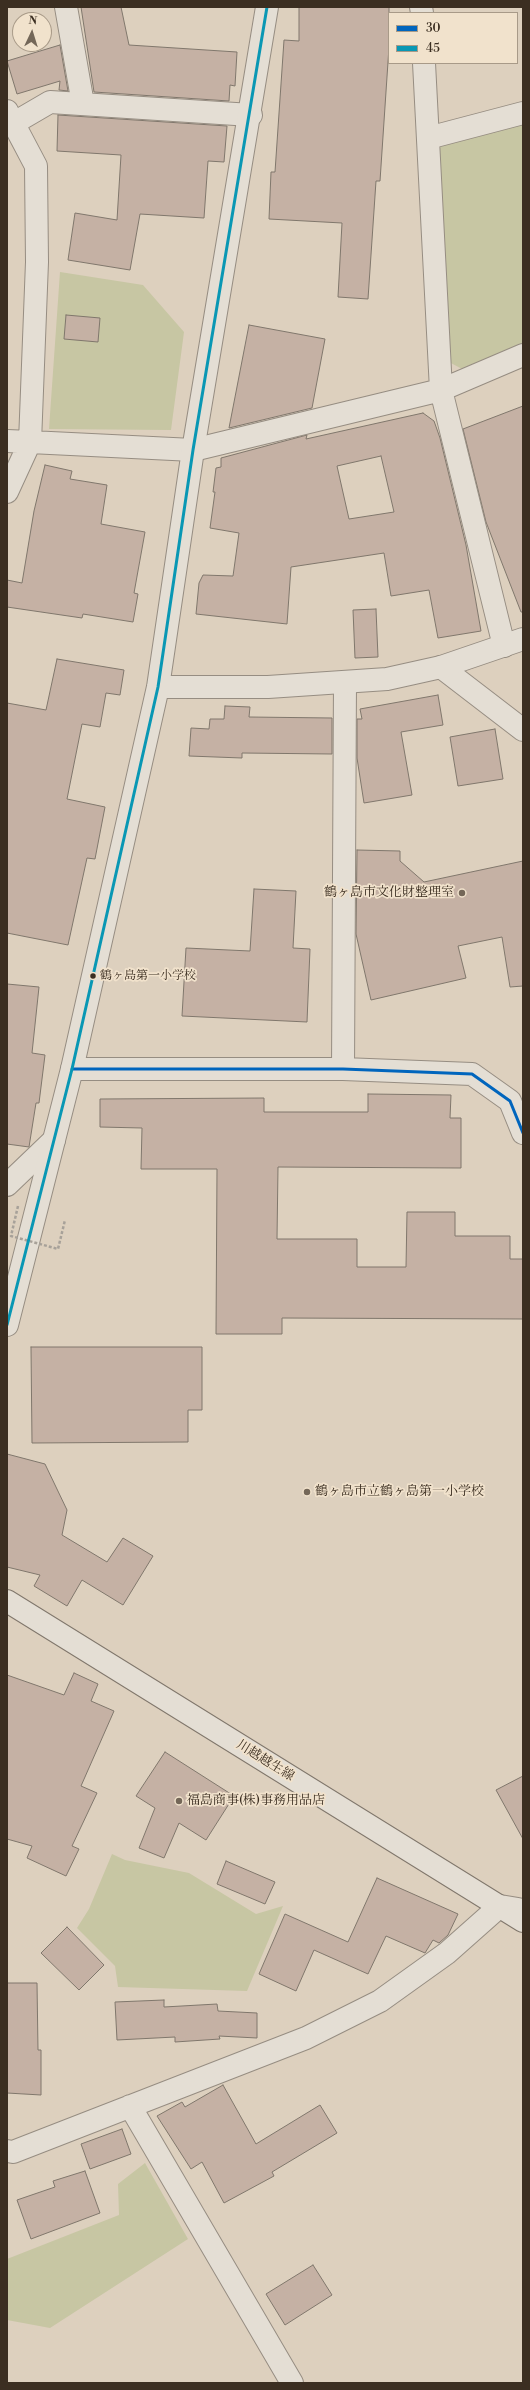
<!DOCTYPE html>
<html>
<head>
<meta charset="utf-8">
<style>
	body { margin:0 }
	#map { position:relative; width:530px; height:2390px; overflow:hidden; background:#ddd0be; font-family:"Libre Bodoni",serif }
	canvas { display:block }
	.frame { position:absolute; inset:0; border:8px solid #3b2e21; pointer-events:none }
	.legend { position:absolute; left:388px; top:12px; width:130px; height:52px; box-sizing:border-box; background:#f1e2cc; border:1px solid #a89a88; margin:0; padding:5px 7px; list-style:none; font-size:12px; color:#3b2e21 }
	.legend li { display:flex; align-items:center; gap:8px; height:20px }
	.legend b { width:20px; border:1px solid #a89a88 }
	.north { position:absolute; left:12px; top:12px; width:40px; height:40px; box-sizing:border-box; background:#f1e2cc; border:1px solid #a89a88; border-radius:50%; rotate:4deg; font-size:11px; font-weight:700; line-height:16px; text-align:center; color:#3b2e21 }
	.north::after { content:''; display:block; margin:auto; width:14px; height:18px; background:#746758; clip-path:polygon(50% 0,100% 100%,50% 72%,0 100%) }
</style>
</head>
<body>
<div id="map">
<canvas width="530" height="2390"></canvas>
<div class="frame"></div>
<ul class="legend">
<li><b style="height:5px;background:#0065bd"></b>30</li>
<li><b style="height:5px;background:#0997b4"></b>45</li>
</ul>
<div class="north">N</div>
</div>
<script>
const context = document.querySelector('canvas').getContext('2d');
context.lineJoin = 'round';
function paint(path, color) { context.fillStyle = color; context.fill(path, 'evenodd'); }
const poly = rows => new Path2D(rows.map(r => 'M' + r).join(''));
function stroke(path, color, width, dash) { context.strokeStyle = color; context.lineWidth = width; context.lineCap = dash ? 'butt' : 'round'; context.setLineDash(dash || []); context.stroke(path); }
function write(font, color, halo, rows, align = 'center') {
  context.font = font + ' "Libre Bodoni","Noto Serif JP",serif'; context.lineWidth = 3.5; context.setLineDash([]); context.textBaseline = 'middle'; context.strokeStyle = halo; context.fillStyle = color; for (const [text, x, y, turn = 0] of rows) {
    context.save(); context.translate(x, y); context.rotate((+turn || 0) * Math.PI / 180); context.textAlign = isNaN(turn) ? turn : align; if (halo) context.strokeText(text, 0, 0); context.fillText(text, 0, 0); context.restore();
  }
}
const green = poly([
	[523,123,523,344,464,370,449,362,435,145],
	[60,272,143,285,184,332,171,430,49,429],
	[112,1854,125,1860,189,1873,256,1914,283,1906,247,1991,118,1987,115,1966,77,1928,89,1909],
	[145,2163,188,2239,50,2328,7,2320,7,2259,119,2215,118,2184]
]);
const building = poly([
	[81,7,121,7,129,45,237,52,235,86,230,85,229,101,94,92,81,7],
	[299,7,389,7,389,47,380,181,376,181,368,299,338,297,342,223,269,219,271,172,275,172,284,40,299,41,299,7],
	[60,45,68,91,59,90,60,81,17,94,7,61,60,45],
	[58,115,227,126,224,162,208,161,204,218,140,214,130,270,68,260,75,213,117,220,121,155,57,151,58,115],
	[66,315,100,318,98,342,64,339,66,315],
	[249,325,325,339,312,408,229,428,249,325],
	[523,406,523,612,521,612,486,522,463,429,523,406],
	[423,413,434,421,440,438,466,545,481,631,438,638,429,590,391,596,384,553,291,567,287,624,196,614,199,583,203,575,233,576,239,533,210,528,215,492,213,492,216,468,221,467,221,458,307,435,306,439,423,413],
	[381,456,394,512,349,519,337,466,381,456],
	[45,465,72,471,70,479,107,485,101,524,145,532,134,593,138,594,133,622,83,614,82,618,7,607,7,580,22,583,34,511,45,465],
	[376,609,378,657,355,658,353,610,376,609],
	[57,659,124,670,120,695,106,693,100,727,82,724,67,799,105,807,95,859,87,858,68,945,7,933,7,703,46,710,57,659],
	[438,695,443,725,401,732,412,795,364,803,357,758,357,719,362,719,360,709,438,695],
	[225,706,250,707,249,717,332,718,332,754,242,753,242,758,189,756,191,728,209,729,210,719,224,719,225,706],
	[495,729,503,779,458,786,450,737,495,729],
	[357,850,400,851,400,861,424,882,523,861,523,986,510,987,502,937,458,946,466,978,371,1000,356,934,357,850],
	[254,889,296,891,293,948,310,949,307,1022,182,1016,186,948,250,951,254,889],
	[7,984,39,987,32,1053,45,1055,39,1103,36,1103,29,1147,7,1144,7,984],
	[368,1094,451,1095,450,1118,461,1118,461,1168,278,1167,277,1239,357,1239,357,1267,406,1267,407,1212,455,1212,455,1236,510,1236,510,1259,523,1259,523,1319,282,1318,282,1334,216,1334,217,1169,141,1169,142,1128,100,1127,100,1099,264,1098,264,1112,368,1112,368,1094],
	[31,1347,202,1347,202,1410,188,1410,188,1442,32,1443,31,1347],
	[7,1454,45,1464,67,1510,62,1535,107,1562,123,1538,153,1556,123,1605,82,1580,67,1606,34,1586,40,1575,7,1567,7,1454],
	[74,1673,98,1684,91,1701,114,1711,81,1786,97,1793,72,1846,79,1849,66,1876,27,1858,32,1846,7,1839,7,1675,64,1695,74,1673],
	[165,1752,234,1796,206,1840,179,1823,164,1858,139,1848,155,1808,136,1796,165,1752],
	[523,1776,523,1839,496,1790,523,1776],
	[226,1861,275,1882,265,1904,217,1884,226,1861],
	[377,1878,458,1914,448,1935,439,1943,433,1940,425,1953,386,1936,368,1974,314,1950,296,1991,259,1974,285,1914,348,1942,377,1878],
	[67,1927,104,1965,79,1990,41,1953,67,1927],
	[7,1983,37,1983,38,2050,41,2050,41,2095,7,2093,7,1983],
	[164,2000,164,2007,217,2004,218,2011,257,2013,257,2038,219,2036,220,2039,175,2042,175,2037,117,2040,115,2002,164,2000],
	[223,2085,256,2144,320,2105,337,2133,272,2172,274,2176,224,2203,202,2162,191,2169,157,2116,182,2102,185,2107,223,2085],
	[122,2129,131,2154,90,2169,81,2144,122,2129],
	[85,2171,100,2213,31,2239,17,2200,55,2187,53,2181,85,2171],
	[313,2265,332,2295,285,2325,266,2294,313,2265]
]);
const minor = poly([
	[66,7,83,104],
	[421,7,422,13],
	[424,63,441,390,504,646],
	[7,111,36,166,37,262,30,442,193,450,441,390,523,355],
	[14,123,50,102,251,115],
	[428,138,523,113],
	[7,441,30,442,7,492],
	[441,667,523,730],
	[72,1069,343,1069,472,1074,510,1101,523,1133],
	[343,1069,345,682],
	[7,1185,54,1140],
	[130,2106,292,2383],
	[7,2151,13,2152,306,2038,380,2001,447,1953,500,1906,518,1909]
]);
const tertiary = poly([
	[158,687,268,687,387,679,441,667,523,639],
	[7,1325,72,1069,158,687,193,450,267,7]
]);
const secondary = poly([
	[7,1601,523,1921]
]);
const pathBridge = poly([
	[18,1206,11,1236,58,1249,65,1220]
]);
const bus1 = poly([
	[72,1069,343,1069,472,1074,510,1101,523,1133]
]);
const bus2 = poly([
	[7,1325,72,1069,158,687,193,450,267,7]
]);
const markers = [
	[462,893,4,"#746758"],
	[93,976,3.5,"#3b2e21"],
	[307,1492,4,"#746758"],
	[179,1801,4,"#746758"]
];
const busNames = [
	["鶴ヶ島第一小学校",100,976]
];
const poiNames = [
	["鶴ヶ島市文化財整理室",454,893,"right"],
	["鶴ヶ島市立鶴ヶ島第一小学校",315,1492],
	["福島商事(株)事務用品店",187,1801]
];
const streetNames = [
	["川越越生線",265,1761,32]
];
paint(green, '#c7c6a3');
paint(building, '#c5b1a4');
stroke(building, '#80776c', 1);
stroke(minor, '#968d82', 24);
stroke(tertiary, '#968d82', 24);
stroke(secondary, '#80776c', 24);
stroke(minor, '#e4ded4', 22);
stroke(tertiary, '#e4ded4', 22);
stroke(secondary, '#e4ded4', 22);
stroke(pathBridge, '#a7a199', 2.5, [3, 2]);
stroke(bus1, '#0065bd', 3);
stroke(bus2, '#0997b4', 3);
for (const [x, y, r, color] of markers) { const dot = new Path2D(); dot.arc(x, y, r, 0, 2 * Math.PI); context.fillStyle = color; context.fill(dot); stroke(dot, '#f1e2cc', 1.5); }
write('12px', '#3b2e21', '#f1e2cc', busNames, 'left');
write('13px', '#3b2e21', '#f1e2cc', poiNames, 'left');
write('13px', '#3b2e21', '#f1e2cc', streetNames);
</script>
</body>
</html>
